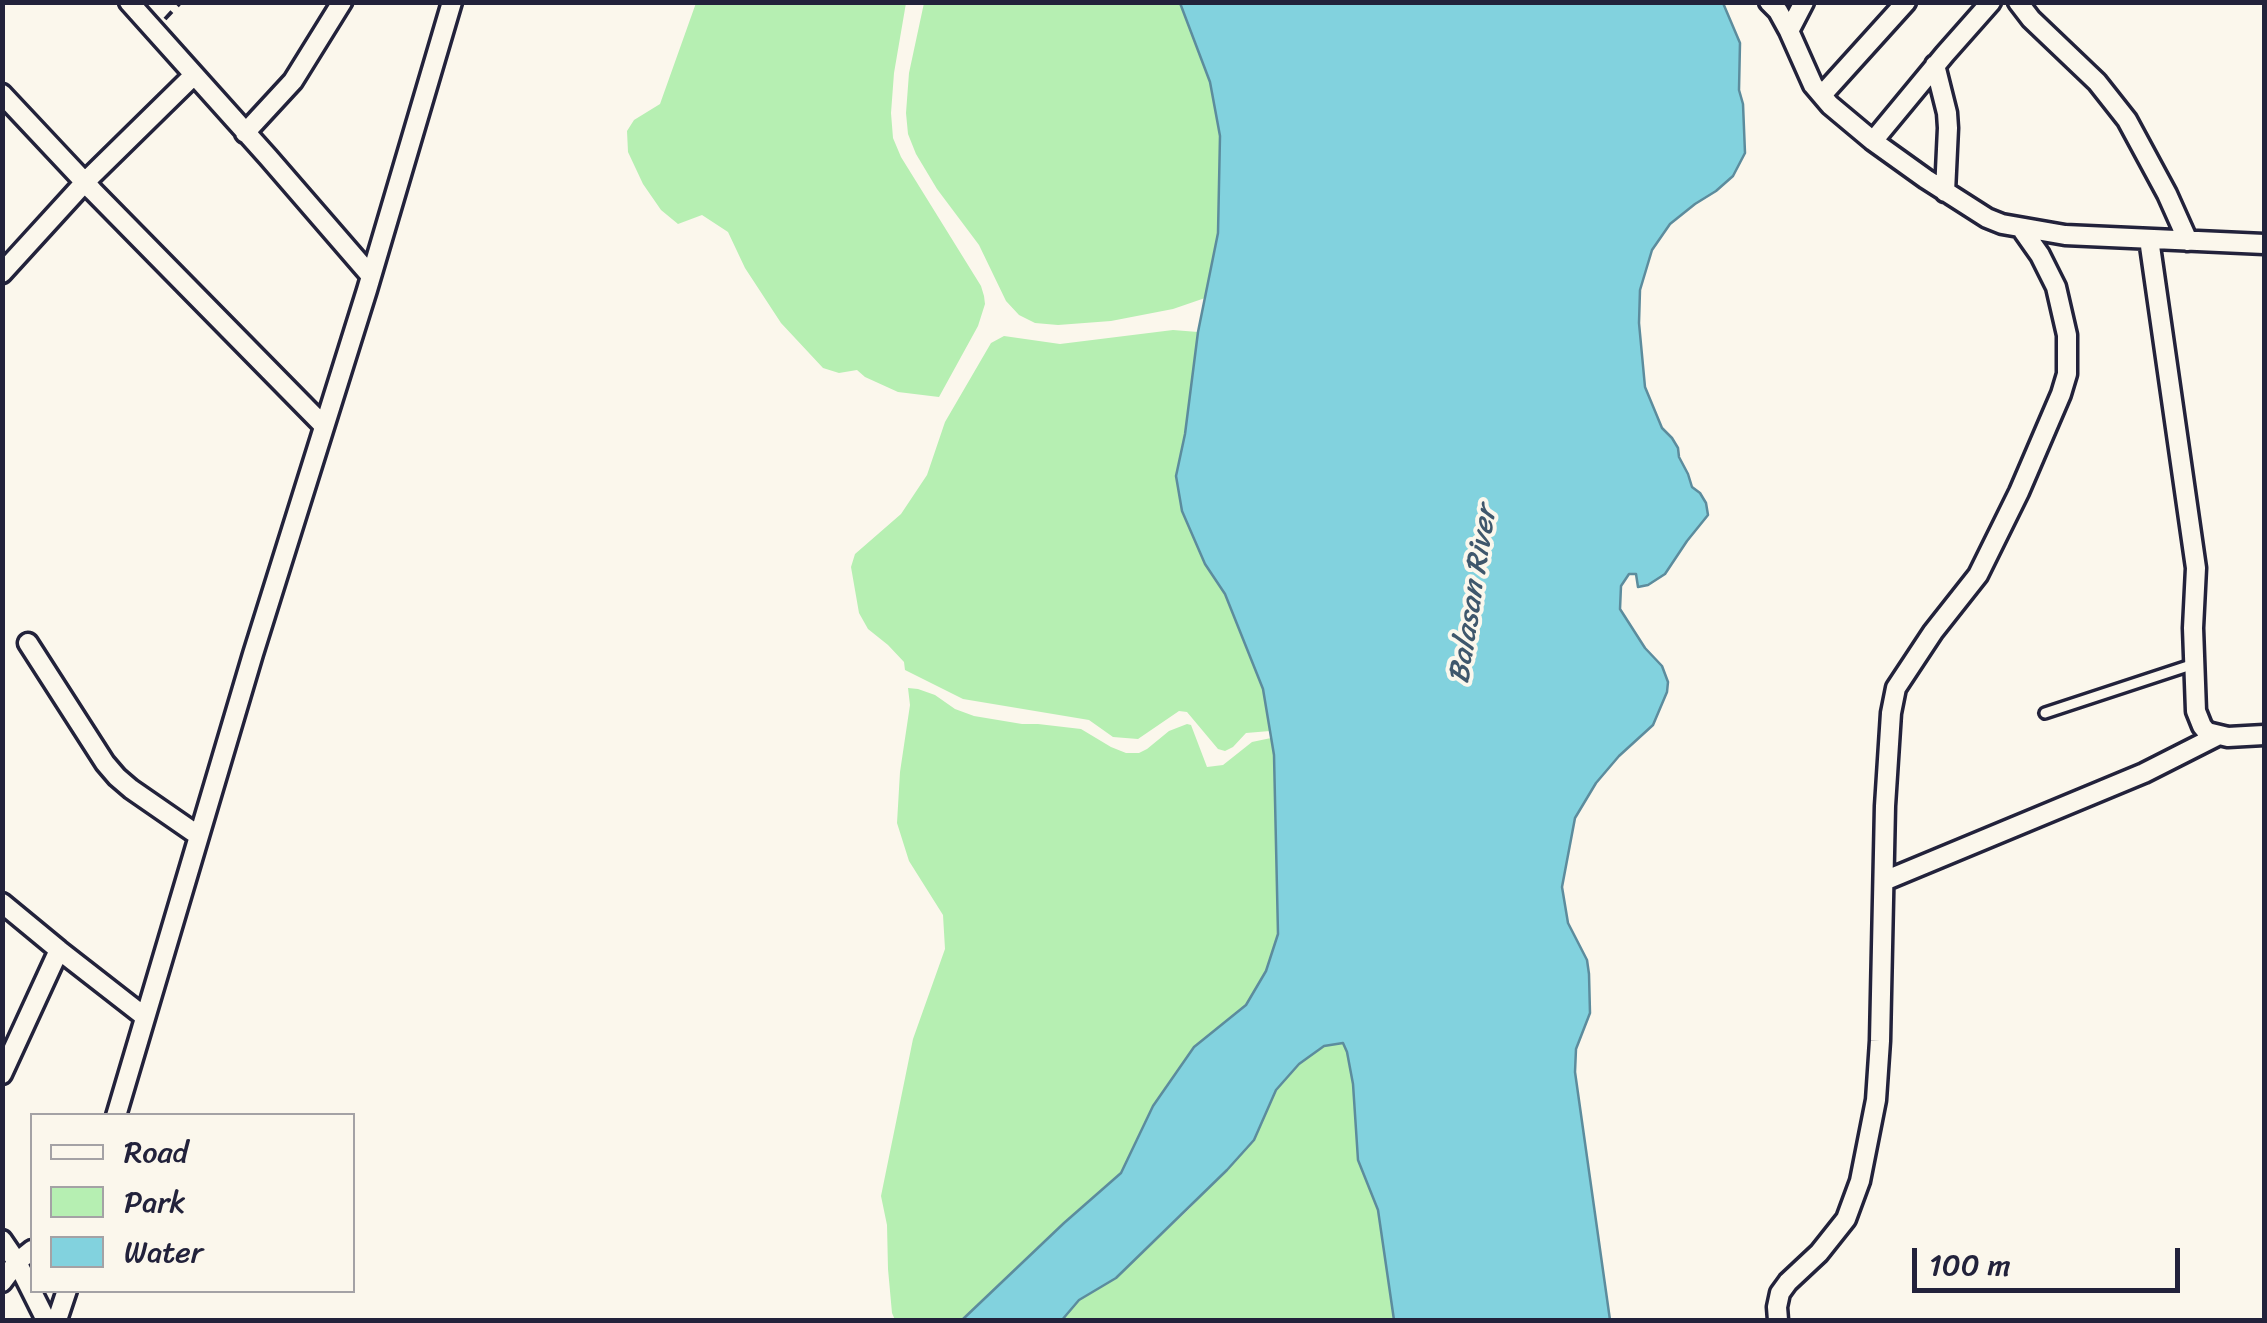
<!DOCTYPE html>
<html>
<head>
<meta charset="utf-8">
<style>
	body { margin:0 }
	#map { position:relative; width:2267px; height:1323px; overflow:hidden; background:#fbf7ec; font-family:Sriracha,sans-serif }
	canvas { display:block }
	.frame { position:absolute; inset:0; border:5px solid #22223b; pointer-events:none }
	.legend { position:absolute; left:30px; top:1113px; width:325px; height:180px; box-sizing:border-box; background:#fbf7ec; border:2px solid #a4a2a5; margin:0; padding:12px 18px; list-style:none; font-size:30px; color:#22223b }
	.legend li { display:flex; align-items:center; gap:20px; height:50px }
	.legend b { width:50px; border:2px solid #a4a2a5 }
	.scale { position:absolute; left:1912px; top:1248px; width:268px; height:45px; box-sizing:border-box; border:5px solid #22223b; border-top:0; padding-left:12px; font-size:30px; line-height:35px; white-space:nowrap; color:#22223b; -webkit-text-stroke:8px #fbf7ec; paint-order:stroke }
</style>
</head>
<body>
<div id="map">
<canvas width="2267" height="1323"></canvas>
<div class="frame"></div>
<ul class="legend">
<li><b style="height:12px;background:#fbf7ec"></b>Road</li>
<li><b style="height:28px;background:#b6efb2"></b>Park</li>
<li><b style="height:28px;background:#82d2de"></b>Water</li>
</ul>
<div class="scale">100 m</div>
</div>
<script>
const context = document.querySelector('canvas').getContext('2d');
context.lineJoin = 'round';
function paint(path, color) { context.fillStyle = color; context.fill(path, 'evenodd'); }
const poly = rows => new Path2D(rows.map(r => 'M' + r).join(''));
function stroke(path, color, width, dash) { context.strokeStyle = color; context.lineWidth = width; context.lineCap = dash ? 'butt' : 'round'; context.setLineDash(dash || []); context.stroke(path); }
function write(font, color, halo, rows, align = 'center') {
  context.font = font + ' Sriracha,sans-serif'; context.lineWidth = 8; context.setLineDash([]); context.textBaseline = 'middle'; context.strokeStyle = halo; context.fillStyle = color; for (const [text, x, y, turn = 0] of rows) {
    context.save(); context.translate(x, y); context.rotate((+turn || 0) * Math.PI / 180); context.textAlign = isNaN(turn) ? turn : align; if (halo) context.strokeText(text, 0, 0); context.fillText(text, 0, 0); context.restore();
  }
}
const green = poly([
	[696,3,906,3,894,73,891,113,893,138,901,157,981,286,984,296,985,304,978,326,939,397,898,392,865,377,857,370,839,373,823,368,781,323,745,268,728,232,702,215,678,224,661,210,643,184,628,152,627,131,634,120,660,104],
	[924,3,1180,3,1210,82,1220,136,1218,233,1205,298,1173,309,1111,321,1058,325,1035,323,1019,315,1006,301,979,245,937,189,916,154,908,134,906,113,909,73],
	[1173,330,1198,332,1185,434,1176,476,1182,511,1205,564,1225,594,1240,627,1263,689,1270,731,1246,733,1233,747,1225,751,1218,749,1187,712,1179,711,1138,739,1113,737,1089,720,963,699,905,670,904,662,888,645,868,629,859,613,851,567,855,554,901,514,927,475,945,422,991,343,1004,336,1060,344],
	[908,688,918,689,935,695,955,709,974,716,1022,724,1038,724,1081,729,1111,747,1126,753,1139,753,1147,749,1169,731,1187,724,1191,725,1207,767,1223,765,1252,742,1271,738,1274,755,1278,934,1266,971,1246,1005,1194,1047,1153,1106,1121,1173,1064,1223,962,1320,895,1320,892,1313,888,1269,887,1225,881,1196,913,1039,945,949,943,915,909,861,897,823,900,772,910,705],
	[1344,1043,1347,1052,1353,1084,1358,1160,1378,1210,1394,1320,1062,1320,1079,1300,1116,1278,1189,1209,1254,1140,1276,1090,1299,1064,1324,1046]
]);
const water = poly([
	[1180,3,1723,3,1740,43,1739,90,1743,104,1745,153,1733,176,1716,191,1695,204,1670,224,1652,250,1640,290,1639,323,1645,387,1662,428,1672,438,1678,448,1679,457,1688,474,1692,487,1700,493,1706,503,1708,515,1687,541,1665,574,1648,585,1638,587,1636,574,1629,574,1621,586,1620,609,1645,648,1662,666,1668,682,1667,692,1653,725,1619,756,1596,783,1575,818,1562,887,1568,923,1587,960,1589,974,1590,1013,1576,1049,1575,1072,1610,1320,1394,1320,1378,1210,1358,1160,1353,1084,1347,1052,1343,1043,1324,1046,1299,1064,1276,1090,1254,1140,1227,1170,1116,1278,1079,1300,1062,1320,962,1320,1064,1223,1121,1173,1153,1106,1194,1047,1246,1005,1266,971,1278,934,1274,755,1263,689,1225,594,1205,564,1182,511,1176,476,1185,434,1198,332,1218,233,1220,136,1210,82,1180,3]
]);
const path = poly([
	[165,19,181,2]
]);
const lane = poly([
	[2045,713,2194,664]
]);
const street = poly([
	[129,2,268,157,371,276],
	[1769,2,1778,11,1789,31,1813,85,1830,105,1873,141,1926,179,1987,218,2002,224,2065,235,2264,244],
	[2018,2,2031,19,2097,82,2127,120,2167,194,2188,241],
	[1789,31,1804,2],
	[1935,65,1947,113,1948,128,1945,192],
	[2,94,93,191,324,426],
	[1822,95,1906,2],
	[245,133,293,81,342,2],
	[1873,141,1945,54,1991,2],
	[2149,239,2196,568,2193,628,2196,711,2202,726,2207,732,2228,737,2264,735],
	[2,273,85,182,194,75],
	[28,643,105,763,117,777,131,789,199,836],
	[1884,881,2144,773,2217,736],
	[2,903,59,950,145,1017],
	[2,1074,59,950],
	[116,1116,253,654,367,290,452,2],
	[2,1240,17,1262,46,1320],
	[2,1282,17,1262,32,1250],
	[57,1320,67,1290],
	[1778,1320,1777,1307,1780,1293,1788,1282,1819,1253,1846,1219,1860,1181,1876,1100,1880,1041,1885,806,1891,713,1896,688,1933,632,1978,575,2019,492,2061,394,2067,374,2067,335,2056,287,2040,255,2021,228]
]);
const waterNames = [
	["Balasan River",1474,595,-81]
];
paint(green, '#b6efb2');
paint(water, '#82d2de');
stroke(water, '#5c8c9d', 2.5);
stroke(lane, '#22223b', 16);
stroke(street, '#22223b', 25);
stroke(path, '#22223b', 4, [10, 8]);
stroke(lane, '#fbf7ec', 9);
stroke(street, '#fbf7ec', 18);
write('italic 30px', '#3f576c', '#fbf7ec', waterNames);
</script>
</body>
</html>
